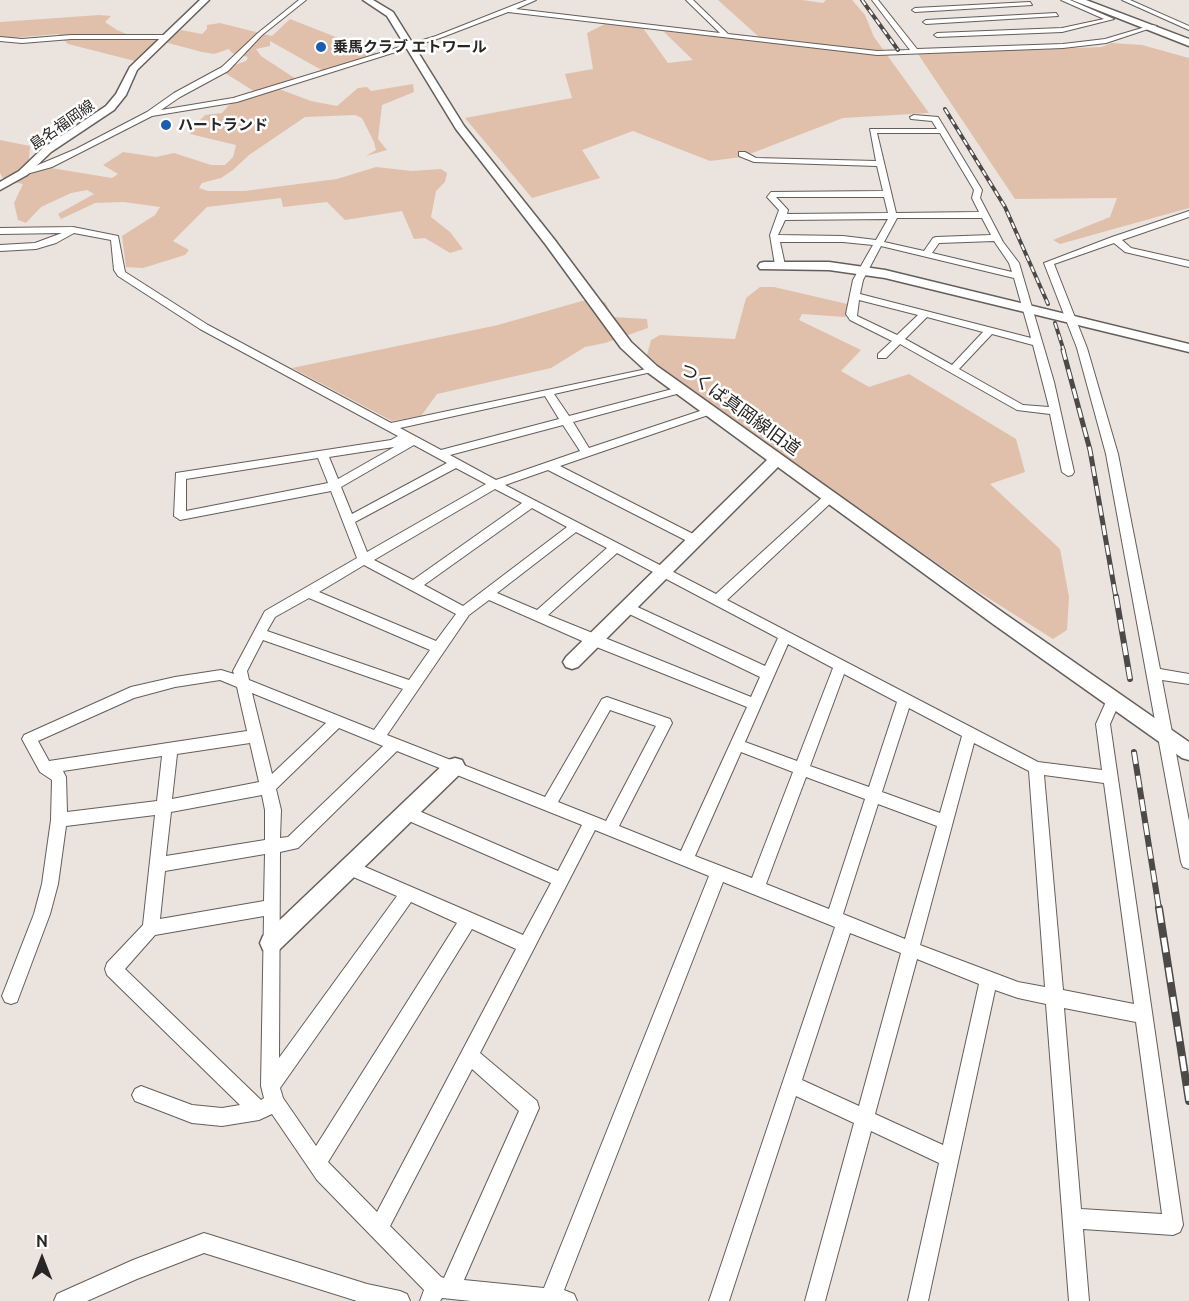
<!DOCTYPE html>
<html>
<head>
<meta charset="utf-8">
<style>
	body { margin:0 }
	#map { position:relative; width:1189px; height:1301px; overflow:hidden; background:#eae3de; font-family:Ubuntu,sans-serif }
	canvas { display:block }
	.north { position:absolute; left:12px; top:1229px; width:60px; height:60px; -webkit-text-stroke:4px #fff; paint-order:stroke; rotate:0deg; font-size:16px; font-weight:700; line-height:24px; text-align:center; color:#282524 }
	.north::after { content:''; display:block; margin:auto; width:21px; height:27px; background:#282524; clip-path:polygon(50% 0,100% 100%,50% 72%,0 100%) }
</style>
</head>
<body>
<div id="map">
<canvas width="1189" height="1301"></canvas>
<div class="north">N</div>
</div>
<script>
const context = document.querySelector('canvas').getContext('2d');
context.lineJoin = 'round';
function paint(path, color) { context.fillStyle = color; context.fill(path, 'evenodd'); }
const poly = rows => new Path2D(rows.map(r => 'M' + r).join(''));
function stroke(path, color, width, dash) { context.strokeStyle = color; context.lineWidth = width; context.lineCap = dash ? 'butt' : 'round'; context.setLineDash(dash || []); context.stroke(path); }
function write(font, color, halo, rows, align = 'center') {
  context.font = font + ' Ubuntu,"Noto Sans JP",sans-serif'; context.lineWidth = 5; context.setLineDash([]); context.textBaseline = 'middle'; context.strokeStyle = halo; context.fillStyle = color; for (const [text, x, y, turn = 0] of rows) {
    context.save(); context.translate(x, y); context.rotate((+turn || 0) * Math.PI / 180); context.textAlign = isNaN(turn) ? turn : align; if (halo) context.strokeText(text, 0, 0); context.fillText(text, 0, 0); context.restore();
  }
}
const green = poly([
	[718,0,802,0,823,3,826,0,852,0,865,15,874,37,929,113,843,118,742,157,710,161,633,131,582,150,600,178,532,198,465,118,572,98,565,74,593,69,587,33,605,24,643,28,668,63,693,60,663,31,750,40,759,37],
	[99,15,111,16,105,22,117,30,138,39,172,37,181,30,202,34,207,29,207,25,220,23,272,36,290,19,379,54,325,72,270,41,270,46,256,49,261,56,296,79,279,89,311,101,337,106,358,88,367,87,371,91,413,84,414,92,382,105,378,139,387,150,366,156,376,150,374,142,362,118,355,115,305,117,249,155,233,170,221,178,202,183,199,188,208,191,244,191,337,179,376,167,412,171,441,169,447,173,445,182,436,191,431,217,450,232,463,249,450,253,425,238,414,239,402,211,345,220,327,202,283,207,281,198,207,207,173,241,189,250,185,255,143,268,126,267,122,236,155,215,160,207,124,202,95,203,61,219,58,214,94,194,87,190,71,193,41,207,26,223,18,220,14,203,23,184,4,180,0,173,0,140,30,146,29,160,51,168,112,178,118,174,103,165,123,152,156,157,174,153,211,165,225,165,233,157,236,145,190,134,190,130,205,115,222,113,229,105,257,93,225,73,232,66,246,61,248,57,232,53,229,49,214,54,202,52,157,40,135,61,68,44,58,34,0,39,0,22],
	[1111,43,1142,45,1189,58,1189,208,1060,244,1053,240,1110,217,1117,198,1015,199,918,54,1102,47],
	[760,287,774,287,860,307,845,317,802,314,799,320,861,350,841,371,869,387,909,374,1016,439,1025,472,990,484,1060,549,1069,597,1067,630,1053,639,974,589,678,382,647,355,651,340,660,335,735,339,746,298],
	[582,301,605,302,613,317,647,319,648,328,605,343,585,347,551,368,437,394,421,416,392,421,292,368,498,325]
]);
const street = poly([
	[299,0,306,0,262,35,228,71,180,97,161,110,233,98,436,36,527,0,536,0,516,9,720,33,686,0,693,0,728,34,877,51,910,50,872,0,878,0,917,49,1063,44,1105,39,1152,25,1157,26,1106,43,1063,48,877,55,508,12,440,38,237,102,152,116,52,167,23,175,19,173,76,149,147,112,174,93,222,67,258,33,299,0],
	[1061,0,1070,0,1114,19,1062,32,937,37,934,35,937,33,1062,28,1104,19,1061,0],
	[1122,0,1130,0,1189,26,1189,30,1122,0],
	[1030,2,1032,5,915,12,912,10,915,8,1030,2],
	[1056,13,1058,16,926,24,923,22,926,20,1056,13],
	[71,35,167,35,170,37,167,39,71,39,22,43,0,41,0,37,22,39,71,35],
	[914,115,938,117,982,190,980,198,1003,242,1019,263,1054,382,1074,472,1072,475,1068,476,1062,472,1050,414,1017,410,900,344,886,358,878,358,878,354,892,341,850,320,846,314,853,280,873,245,843,242,780,242,785,265,780,268,775,265,770,235,779,210,767,197,771,192,883,191,877,166,754,162,739,156,739,152,745,152,756,158,876,161,870,129,937,129,932,121,911,119,910,117,914,115],
	[877,133,940,133,974,190,972,198,979,212,896,213,877,133],
	[776,197,884,197,888,213,787,214,788,210,776,197],
	[897,218,982,218,991,235,936,237,933,238,924,251,884,242,897,218],
	[888,219,876,240,843,236,778,235,785,220,888,219],
	[994,241,1009,263,1012,272,932,253,939,243,994,241],
	[881,246,1014,278,1031,338,860,294,863,280,881,246],
	[859,300,918,315,897,335,857,316,859,300],
	[927,317,983,332,952,365,905,339,927,317],
	[992,334,1033,345,1049,407,1023,405,959,369,992,334],
	[1189,211,1189,217,1122,240,1131,248,1189,261,1189,267,1125,252,1114,243,1054,264,1087,348,1118,454,1160,669,1189,674,1189,684,1162,680,1189,821,1189,869,1183,867,1181,862,1106,454,1077,348,1044,263,1112,237,1189,211],
	[73,227,118,236,125,272,208,325,391,423,656,367,656,371,554,394,569,416,680,387,685,390,684,392,573,422,589,448,706,409,714,409,714,413,560,466,699,537,701,540,699,543,691,543,548,470,505,485,716,594,826,494,834,494,836,497,834,500,727,600,1038,762,1102,770,1096,724,1109,695,1119,695,1121,699,1110,724,1183,1225,1180,1232,1173,1235,1083,1229,1089,1301,1069,1301,1046,1004,1018,998,995,990,928,1301,908,1301,939,1163,871,1131,825,1301,805,1301,854,1123,796,1096,729,1301,709,1301,835,927,723,882,564,1290,574,1294,577,1301,471,1301,442,1298,440,1301,420,1301,424,1290,317,1180,272,1114,259,1120,222,1126,192,1123,135,1101,132,1095,135,1089,141,1086,192,1105,222,1108,240,1105,107,975,105,969,107,963,143,925,155,815,66,826,58,884,50,914,17,1002,11,1004,5,1002,2,996,34,914,42,884,51,820,52,780,40,772,22,739,24,735,131,687,175,677,221,670,234,674,233,671,265,611,357,558,331,491,180,520,174,516,176,473,391,440,398,436,200,329,118,276,114,270,111,240,74,233,56,243,36,249,0,251,0,245,35,243,62,233,0,234,0,228,73,227],
	[545,396,559,419,441,450,400,428,545,396],
	[563,425,580,451,496,480,450,455,563,425],
	[414,445,447,463,352,514,341,487,414,445],
	[396,446,338,479,329,457,394,447,396,446],
	[318,458,328,483,186,511,186,479,318,458],
	[456,468,486,484,367,552,355,522,456,468],
	[495,489,522,503,413,580,374,560,495,489],
	[532,508,567,527,463,606,424,585,532,508],
	[576,532,607,548,537,610,497,593,576,532],
	[617,553,778,638,765,666,631,604,621,604,619,607,621,610,760,677,751,697,548,615,617,553],
	[364,565,456,614,436,641,319,592,364,565],
	[309,598,430,650,409,680,267,631,275,617,309,598],
	[489,600,589,644,747,707,681,851,619,826,672,723,670,719,607,697,602,699,545,797,387,735,469,615,489,600],
	[263,640,403,689,374,730,249,680,247,671,263,640],
	[788,644,833,668,797,761,745,742,788,644],
	[844,674,897,702,869,787,810,766,844,674],
	[220,680,237,687,247,731,49,761,38,741,134,698,175,687,220,680],
	[252,693,326,723,272,774,252,693],
	[909,708,962,736,940,813,882,792,909,708],
	[610,710,656,726,606,821,558,802,610,710],
	[339,728,383,746,288,837,280,838,281,810,276,789,339,728],
	[250,743,259,782,172,799,177,754,250,743],
	[974,743,1029,771,1045,987,1018,982,920,945,974,743],
	[397,751,582,825,558,871,412,808,407,806,402,808,399,813,402,818,551,883,523,935,356,863,350,861,344,863,342,868,344,873,397,896,279,1058,280,852,298,848,397,751],
	[741,752,793,772,752,878,695,856,741,752],
	[162,756,157,801,67,812,66,777,63,771,162,756],
	[1044,775,1104,783,1134,1004,1063,990,1044,775],
	[806,777,865,799,829,909,766,884,806,777],
	[262,795,265,810,265,840,166,856,171,812,262,795],
	[878,804,937,826,905,939,843,914,878,804],
	[595,830,709,876,544,1288,464,1280,539,1108,537,1101,480,1053,595,830],
	[265,854,264,901,160,919,165,871,265,854],
	[411,902,457,923,316,1146,283,1098,280,1088,411,902],
	[264,916,261,1086,264,1098,261,1100,125,969,155,935,264,916],
	[472,929,516,949,377,1212,328,1162,472,929],
	[850,933,901,953,859,1106,802,1080,850,933],
	[917,959,979,984,943,1145,875,1114,917,959],
	[1064,1008,1136,1022,1162,1214,1081,1209,1064,1008],
	[472,1069,519,1111,444,1278,441,1277,390,1226,472,1069],
	[204,1233,367,1284,400,1291,407,1294,410,1301,357,1301,204,1253,137,1279,87,1301,54,1301,57,1294,133,1260,204,1233]
]);
const secondary = poly([
	[200,0,209,0,137,70,126,95,114,110,51,152,27,175,0,190,0,182,19,171,43,148,106,106,116,94,130,67,200,0],
	[363,0,373,0,393,12,464,126,554,239,631,342,657,366,1005,614,1189,742,1189,760,1182,758,993,624,778,467,578,667,572,669,566,667,563,662,566,657,767,460,647,372,621,348,546,245,456,129,387,16,363,0],
	[764,262,829,262,885,270,1189,344,1189,352,885,278,829,270,760,269,758,266,760,263,764,262],
	[455,758,462,760,465,766,462,772,279,950,271,954,263,950,260,943,263,936,448,760,455,758]
]);
const primary = poly([
	[1072,0,1086,0,1189,39,1189,46,1072,0]
]);
const railFar3 = poly([
	[862,0,898,50],
	[945,109,1005,207,1048,304],
	[1055,323,1064,351]
]);
const railFar2 = poly([
	[1063,350,1090,450,1116,598]
]);
const railFar1 = poly([
	[1116,596,1130,679],
	[1134,752,1159,909]
]);
const rail = poly([
	[1159,908,1189,1101]
]);
const markers = [
	[321,47,6,"#1b5eaf"],
	[166,125,6,"#1b5eaf"]
];
const farPoinames = [
	["乗馬クラブ エトワール",333,47],
	["ハートランド",178,125]
];
const farStreetnames = [
	["島名福岡線",62,125,-35]
];
const streetNames = [
	["つくば真岡線旧道",740,409,36]
];
paint(green, '#e0c0ab');
stroke(street, '#655e5a', 2);
stroke(secondary, '#655e5a', 3);
stroke(primary, '#655e5a', 3);
paint(street, '#fff');
paint(secondary, '#fff');
paint(primary, '#fff');
stroke(railFar3, '#4d4947', 4);
stroke(railFar2, '#4d4947', 5);
stroke(railFar1, '#4d4947', 6);
stroke(rail, '#4d4947', 8);
stroke(railFar3, '#fff', 2, [6]);
stroke(railFar2, '#fff', 3, [10]);
stroke(railFar1, '#fff', 4, [12]);
stroke(rail, '#fff', 5, [15]);
for (const [x, y, r, color] of markers) { const dot = new Path2D(); dot.arc(x, y, r, 0, 2 * Math.PI); context.fillStyle = color; context.fill(dot); stroke(dot, '#fff', 2); }
write('bold 15px', '#282524', '#fff', farPoinames, 'left');
write('15px', '#282524', '#fff', farStreetnames);
write('18px', '#282524', '#fff', streetNames);
</script>
</body>
</html>
